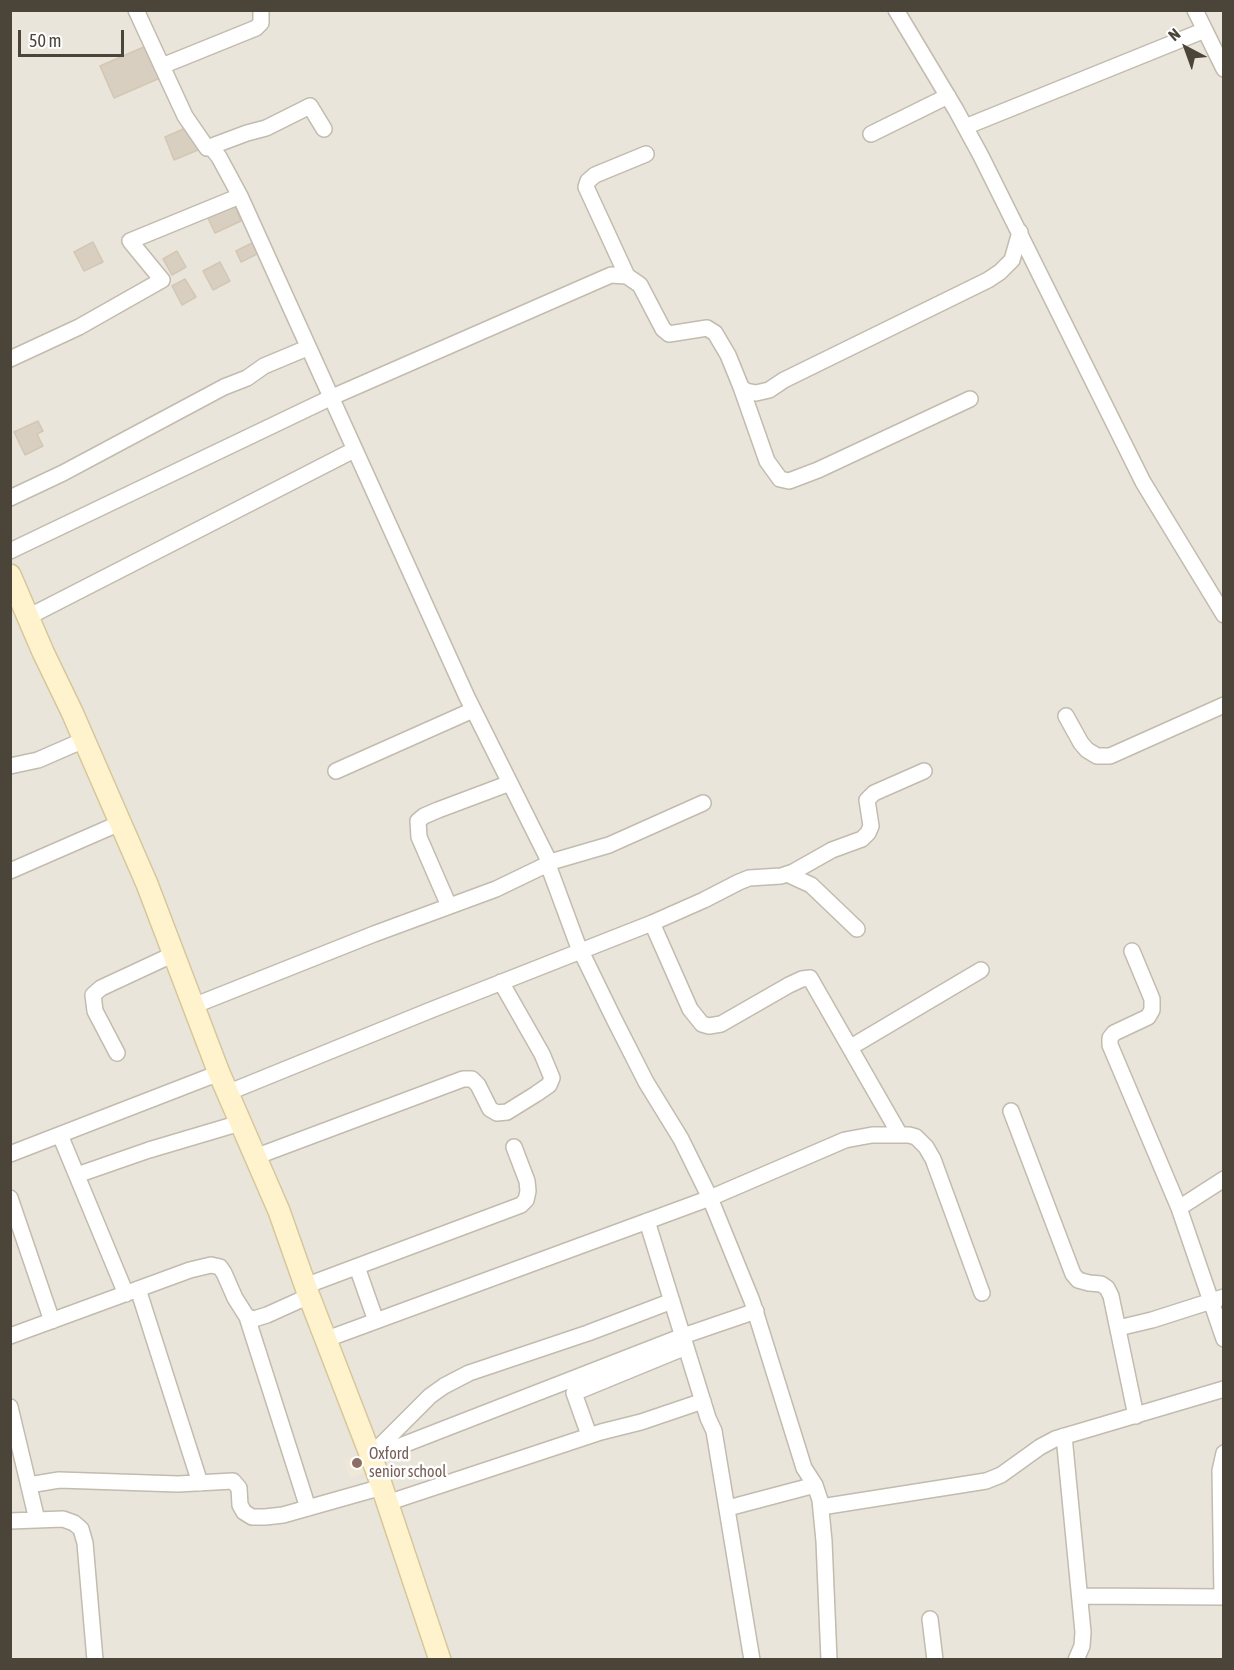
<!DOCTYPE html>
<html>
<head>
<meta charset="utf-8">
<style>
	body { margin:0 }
	#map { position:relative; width:1234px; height:1670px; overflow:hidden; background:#f6f3ec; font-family:"Asap Condensed",sans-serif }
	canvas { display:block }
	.frame { position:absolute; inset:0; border:12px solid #4b4439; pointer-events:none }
	.north { position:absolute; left:1156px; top:18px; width:60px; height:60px; -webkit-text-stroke:4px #fff; paint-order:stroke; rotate:319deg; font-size:16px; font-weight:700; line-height:24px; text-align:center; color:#4b4439 }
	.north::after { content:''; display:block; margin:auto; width:21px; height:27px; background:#4b4439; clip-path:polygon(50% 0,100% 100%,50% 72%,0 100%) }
	.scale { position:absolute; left:18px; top:30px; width:106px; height:27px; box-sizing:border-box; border:3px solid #4b4439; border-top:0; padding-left:8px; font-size:18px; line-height:21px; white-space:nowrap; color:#4b4439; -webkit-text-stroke:4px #fff; paint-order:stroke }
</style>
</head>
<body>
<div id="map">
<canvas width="1234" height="1670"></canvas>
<div class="frame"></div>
<div class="north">N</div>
<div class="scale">50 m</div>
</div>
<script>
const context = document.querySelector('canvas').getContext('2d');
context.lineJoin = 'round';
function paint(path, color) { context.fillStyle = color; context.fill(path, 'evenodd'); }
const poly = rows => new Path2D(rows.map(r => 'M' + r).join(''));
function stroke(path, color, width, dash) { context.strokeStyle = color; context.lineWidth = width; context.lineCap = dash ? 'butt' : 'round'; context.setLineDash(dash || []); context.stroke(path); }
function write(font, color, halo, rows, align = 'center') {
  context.font = font + ' "Asap Condensed",sans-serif'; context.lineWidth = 5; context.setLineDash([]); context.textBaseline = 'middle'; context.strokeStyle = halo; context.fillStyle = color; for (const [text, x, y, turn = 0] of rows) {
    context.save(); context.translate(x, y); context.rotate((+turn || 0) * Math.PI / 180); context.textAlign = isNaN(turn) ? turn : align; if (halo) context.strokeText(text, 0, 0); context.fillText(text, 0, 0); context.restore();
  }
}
const residential = poly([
	[11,11,1223,11,1223,1659,11,1659]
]);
const education = poly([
	[366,1453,370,1466,363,1469,364,1473,350,1478,344,1460]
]);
const building = poly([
	[146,46,160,78,114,98,100,66,146,46],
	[188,127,198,150,174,160,165,137,188,127],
	[233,202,241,221,215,233,206,214,233,202],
	[93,242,103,262,84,271,74,252,93,242],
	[254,242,259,253,241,262,236,251,254,242],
	[177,251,186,267,172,275,163,259,177,251],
	[220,262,230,281,213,290,203,271,220,262],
	[185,279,196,297,182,305,172,286,185,279],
	[38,421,43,431,37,434,43,446,25,455,14,432,38,421]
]);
const street = poly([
	[136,10,185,116,207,148,211,147,219,157,240,196,467,697,550,863],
	[896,10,956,110,981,156,1143,482,1224,615],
	[1195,10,1224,69],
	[162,66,256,28,261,23,261,10],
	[965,127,1205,30],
	[871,134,948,96],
	[207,148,247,133,266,128,310,106,324,129],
	[627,276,586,187,588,181,595,175,646,154],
	[10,359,79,327,162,280,130,241,240,196],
	[741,387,767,461,780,479,789,481,818,470,970,399],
	[10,498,63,473,224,387,247,378,264,366,307,348],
	[10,551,330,398,611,275,627,276,640,285,663,329,669,334,707,328,715,333,728,355,741,387,746,391,756,393,769,390,784,380,988,280,1000,272,1012,260,1020,232],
	[28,617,354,450],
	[1066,716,1081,743,1087,750,1097,756,1110,756,1224,705],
	[10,766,38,760,84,740],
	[336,771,473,710],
	[544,866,550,870,577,943,613,1017,646,1082,681,1139,710,1198,752,1301,804,1468,815,1485,820,1500,824,1541,829,1660],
	[10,871,120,823],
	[787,874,811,885,857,929],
	[449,906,419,837,418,821,424,816,438,810,510,783],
	[652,923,690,1009,702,1024,709,1026,721,1024,789,985,802,979,810,978,900,1135],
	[1132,951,1152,999,1152,1010,1148,1017,1114,1033,1110,1038,1110,1045,1179,1208,1224,1339],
	[193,1006,374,934,496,889,554,861,609,845,703,803],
	[851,1047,981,970],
	[117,1053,95,1011,93,995,101,988,174,954],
	[227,1093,431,1010,652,923,704,900,739,882,749,878,781,876,793,872,832,850,862,839,868,833,871,826,867,800,874,793,924,771],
	[1011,1111,1073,1274,1078,1280,1089,1283,1101,1284,1107,1288,1111,1296,1136,1416],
	[60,1135,126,1294],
	[10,1154,219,1073],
	[255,1157,463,1079,472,1079,478,1085,490,1109,497,1113,507,1112,536,1094,549,1085,552,1078,542,1054,501,982],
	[77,1175,149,1150,240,1123],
	[10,1198,52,1321],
	[1179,1208,1224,1179],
	[647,1221,708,1418,714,1431,752,1660],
	[357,1267,376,1321],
	[305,1286,521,1205,526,1200,528,1191,527,1181,514,1147],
	[138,1289,200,1483],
	[247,1317,308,1508],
	[1118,1328,1152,1320,1224,1297],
	[10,1336,190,1270,211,1265,220,1267,224,1273,235,1298,247,1317,254,1319,267,1315,309,1296],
	[327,1339,710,1198,845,1140,872,1135,909,1135,916,1137,926,1147,933,1159,982,1293],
	[10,1407,37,1520],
	[589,1435,574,1393,686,1347],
	[1064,1436,1083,1632,1082,1646,1076,1660],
	[371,1455,430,1396,444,1386,469,1373,588,1333,672,1301],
	[372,1457,683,1336,756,1311],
	[29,1485,59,1480,178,1484,233,1481,239,1488,240,1505,244,1512,252,1517,265,1517,283,1515,382,1487],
	[387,1503,601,1432,641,1422,703,1401],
	[821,1507,986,1481,1001,1475,1040,1447,1055,1439,1224,1389],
	[728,1508,815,1485],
	[10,1521,63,1519,74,1523,81,1529,85,1543,95,1660],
	[1080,1596,1224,1597],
	[1222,1597,1220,1471,1224,1453],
	[930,1619,935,1660]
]);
const secondary = poly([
	[10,575,43,652,72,712,147,884,219,1073,279,1211,309,1296,377,1472,440,1660]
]);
const markers = [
	[357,1463,6,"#8d6e63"]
];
const educationNames = [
	["Oxford",369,1454],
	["senior school",369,1472]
];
paint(residential, '#eae5da');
paint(education, '#efe8d6');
paint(building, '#d8cfc1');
stroke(building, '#d3c7b4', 1.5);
stroke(street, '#c2bbae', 18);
stroke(secondary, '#d6c79b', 24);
stroke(street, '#fff', 15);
stroke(secondary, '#fff3cd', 21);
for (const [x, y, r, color] of markers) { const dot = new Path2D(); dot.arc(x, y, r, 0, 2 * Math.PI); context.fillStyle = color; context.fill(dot); stroke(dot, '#fff', 2); }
write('16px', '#785e54', '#fff', educationNames, 'left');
</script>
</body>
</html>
